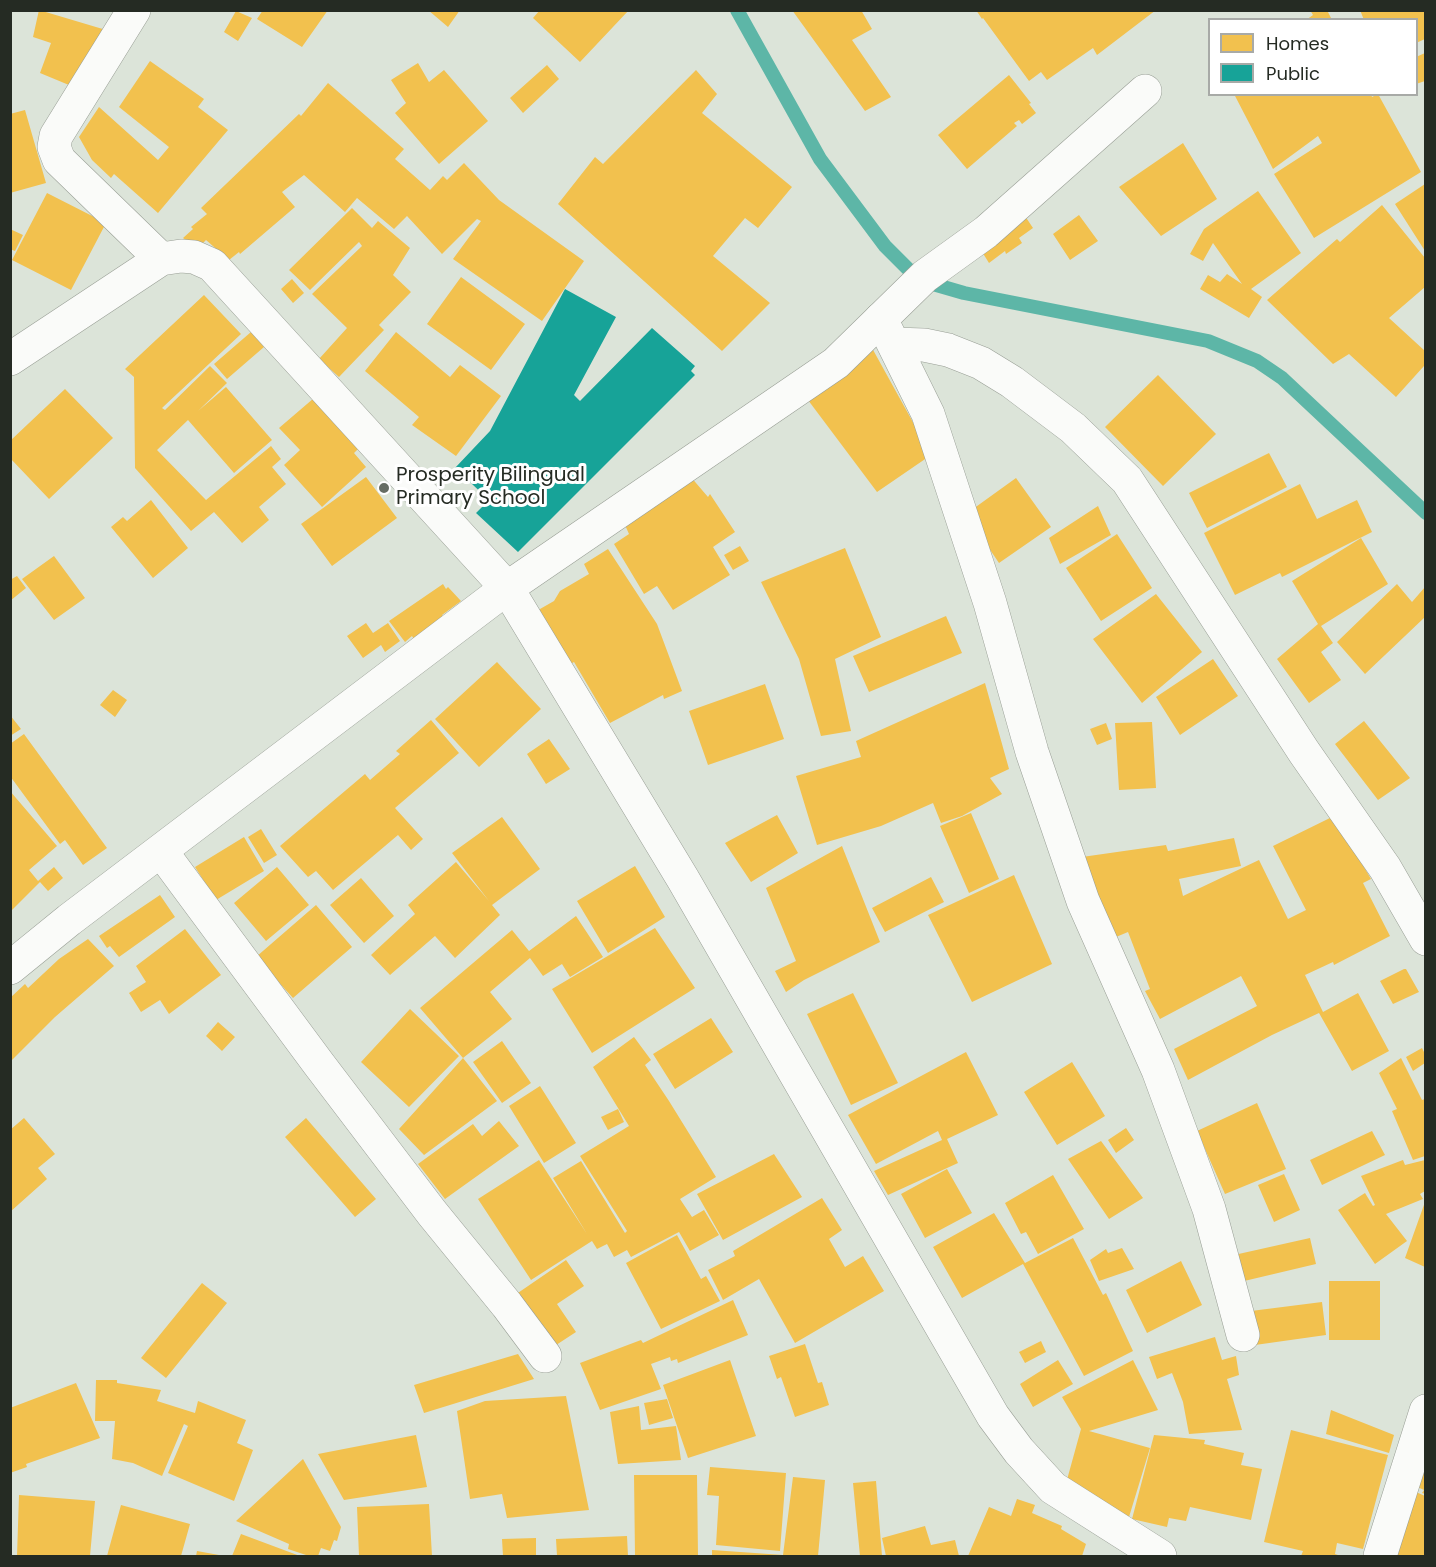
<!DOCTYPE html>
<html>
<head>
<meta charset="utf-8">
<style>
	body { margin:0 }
	#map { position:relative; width:1436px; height:1567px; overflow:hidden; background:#dce4d9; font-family:Poppins,sans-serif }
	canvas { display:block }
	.frame { position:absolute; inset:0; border:12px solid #252b23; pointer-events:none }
	.legend { position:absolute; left:1208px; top:18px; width:210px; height:78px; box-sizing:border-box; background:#fff; border:2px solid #a8aaa7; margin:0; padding:8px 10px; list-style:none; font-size:18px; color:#252b23 }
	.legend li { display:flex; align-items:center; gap:12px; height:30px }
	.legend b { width:30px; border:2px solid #a8aaa7 }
</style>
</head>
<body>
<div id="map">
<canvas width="1436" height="1567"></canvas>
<div class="frame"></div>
<ul class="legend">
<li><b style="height:16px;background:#f2c14e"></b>Homes</li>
<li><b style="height:16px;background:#17a398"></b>Public</li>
</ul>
</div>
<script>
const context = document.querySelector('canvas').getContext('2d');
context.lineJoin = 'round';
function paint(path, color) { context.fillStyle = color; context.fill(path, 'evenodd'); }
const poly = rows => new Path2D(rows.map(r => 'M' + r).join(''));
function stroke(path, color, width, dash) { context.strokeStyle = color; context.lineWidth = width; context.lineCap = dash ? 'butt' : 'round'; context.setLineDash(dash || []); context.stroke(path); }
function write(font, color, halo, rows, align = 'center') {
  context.font = font + ' Poppins,sans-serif'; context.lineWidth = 6; context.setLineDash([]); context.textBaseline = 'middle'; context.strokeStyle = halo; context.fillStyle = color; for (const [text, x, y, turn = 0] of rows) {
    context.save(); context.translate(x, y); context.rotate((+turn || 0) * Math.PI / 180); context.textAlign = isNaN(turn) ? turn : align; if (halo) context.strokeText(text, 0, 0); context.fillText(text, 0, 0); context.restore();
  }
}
const homes = poly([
	[39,10,106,30,81,90,40,73,51,43,33,37],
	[263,10,328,10,302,47,257,19],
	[428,10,460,10,448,27],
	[540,10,629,10,580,62,533,18],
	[792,10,861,10,872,29,852,40,891,97,865,111],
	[976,10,1156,10,1097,55,1093,48,1047,80,1041,72,1029,81,983,18,982,19],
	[1310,10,1327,10,1332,20,1306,20,1313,15],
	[1360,10,1425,10,1425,39,1416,43,1416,20,1364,20],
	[236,11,252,18,238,41,224,32],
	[1425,53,1425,81,1416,84,1416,57],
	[150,61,204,99,198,107,228,130,158,213,114,174,111,178,92,160,79,137,99,107,158,160,169,147,119,107],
	[418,63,429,82,444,70,488,121,439,164,395,113,406,103,391,80],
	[547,65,559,79,523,113,510,98],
	[696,70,717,94,702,113,792,187,758,228,745,218,713,256,770,303,722,351,558,204,595,157,603,164],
	[1009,75,1031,103,1029,104,1036,113,1022,124,1019,120,1014,123,1017,126,967,169,938,135],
	[328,83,404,149,395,159,430,190,443,176,447,180,464,163,499,200,584,261,542,321,453,259,481,221,477,219,442,254,407,216,394,229,357,198,345,212,304,175,282,192,295,207,240,254,239,252,229,260,206,240,197,249,183,238,193,229,191,227,207,214,201,208,299,114,301,116],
	[1234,94,1371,94,1372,97,1378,94,1421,172,1314,238,1274,174,1322,143,1318,136,1273,169],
	[25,110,46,183,10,193,10,114],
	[1183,143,1217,199,1161,236,1119,187],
	[1425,184,1425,251,1395,204],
	[1258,191,1301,253,1251,289,1262,297,1249,318,1200,289,1208,275,1220,282,1227,274,1242,284,1213,243,1203,261,1190,254,1204,229],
	[47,193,106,223,71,290,12,260],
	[1382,205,1425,258,1425,287,1389,318,1425,351,1425,367,1424,366,1396,397,1349,354,1333,364,1267,300,1337,239,1340,242],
	[352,208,372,228,378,221,410,248,393,275,411,292,379,325,384,330,339,377,319,359,347,328,312,294,362,246,359,242,310,290,289,270],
	[1021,210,1033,228,1019,238,1022,243,1006,254,1005,251,989,263,974,239],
	[1079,215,1098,241,1070,260,1053,234],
	[10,229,23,235,15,251,10,249],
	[461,277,525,324,491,370,427,324],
	[292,279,304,293,293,303,281,289],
	[204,295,241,334,162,408,165,410,210,366,227,383,198,411,226,387,272,440,234,473,188,420,157,450,206,500,271,446,281,459,272,467,286,484,259,507,269,520,242,543,214,512,191,531,135,468,134,377,125,369],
	[251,332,264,347,227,379,214,364],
	[396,332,450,377,460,365,501,396,456,456,412,425,419,417,365,371],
	[872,348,931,455,877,492,808,400],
	[1158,375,1216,434,1163,486,1105,427],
	[65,389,113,438,49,499,10,458,10,441],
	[314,398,359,448,354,453,366,467,322,507,284,465,300,450,279,428],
	[1269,453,1287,487,1207,528,1189,493],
	[684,469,708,497,710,494,735,532,713,547,730,575,673,610,657,586,644,594,614,544,629,534,625,525],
	[366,477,397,518,332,566,301,524],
	[1016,478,1051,527,999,563,966,514],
	[1300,484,1317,519,1357,500,1372,532,1282,577,1280,573,1235,595,1204,533],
	[151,500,188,548,153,578,111,527,123,517,127,521],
	[1098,506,1111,535,1060,564,1049,538],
	[1117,534,1152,588,1101,621,1066,568],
	[1361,538,1388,584,1321,626,1333,643,1321,652,1341,680,1309,703,1277,659,1318,624,1292,581],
	[740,546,749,561,733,570,724,555],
	[845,548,881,637,835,659,851,731,821,736,799,659,761,582],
	[608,549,657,624,682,691,664,699,663,695,610,723,574,662,565,667,533,613,554,601,560,591,589,574,584,564],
	[54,556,85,598,54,620,22,579],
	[17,576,26,588,10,601,10,580],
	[443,584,446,589,448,587,461,601,442,615,446,621,417,644,412,636,405,642,389,621],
	[1397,584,1412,602,1425,587,1425,617,1365,674,1337,642],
	[1156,594,1202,652,1142,703,1093,639],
	[946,616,962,653,869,692,853,656],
	[366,623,373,633,388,623,400,641,385,652,381,645,363,658,347,636],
	[1213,659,1238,696,1180,735,1156,697],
	[497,662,541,709,479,767,435,719],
	[985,683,1009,769,990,778,1002,794,962,816,941,823,933,803,881,826,817,845,796,776,861,757,856,741],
	[765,684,784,739,708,765,689,711],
	[113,690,127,700,115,717,100,705],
	[10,715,21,729,10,736],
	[431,720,459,753,395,808,423,839,411,850,398,835,333,890,316,871,308,877,280,846,365,774,370,780,400,754,396,751],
	[1364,721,1410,778,1378,800,1335,744],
	[1152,722,1156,788,1119,790,1115,723],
	[1106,723,1112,739,1097,745,1090,729],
	[24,734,107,848,83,865,65,840,60,844,10,776,10,744],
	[549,739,570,769,546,784,527,754],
	[10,791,57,846,29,870,38,881,54,867,63,878,48,891,40,882,10,912],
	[971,813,999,879,969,893,940,826],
	[777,815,798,853,751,882,725,843],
	[1334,816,1371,879,1363,883,1390,936,1334,965,1333,962,1305,975,1323,1012,1358,993,1389,1051,1352,1071,1319,1013,1272,1035,1188,1080,1174,1049,1257,1006,1241,976,1160,1019,1145,991,1150,989,1128,932,1116,937,1082,857,1166,845,1168,851,1234,838,1241,866,1179,879,1183,896,1259,860,1288,919,1306,910,1273,846],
	[502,817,540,869,492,905,500,915,455,958,435,936,390,975,371,955,415,914,408,905,456,862,489,901,452,853],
	[261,829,277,855,264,863,248,837],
	[244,837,264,871,216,900,195,867],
	[842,846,880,942,804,980,786,992,775,971,796,961,766,888],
	[635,866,665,917,608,953,577,901],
	[277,867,309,905,266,941,234,903],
	[1014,875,1052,964,972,1002,928,915],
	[931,877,944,902,885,932,872,908],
	[361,878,394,916,364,943,330,905],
	[160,895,175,917,119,957,110,946,107,948,99,936],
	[316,905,352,947,293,998,256,957],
	[576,916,603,957,570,977,562,964,543,976,530,958,490,992,512,1019,463,1058,420,1008,512,930,529,951],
	[655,928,695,988,592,1053,552,989],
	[185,929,221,975,169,1014,160,1000,141,1012,129,993,146,982,136,966],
	[88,939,114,966,55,1017,10,1062,10,998,25,984,28,988,59,959],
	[1404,969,1406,969,1419,992,1393,1004,1380,981],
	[853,993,898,1083,851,1105,807,1014],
	[410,1009,459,1056,409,1107,361,1062],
	[711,1018,733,1052,675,1089,653,1054],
	[218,1022,235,1037,222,1051,206,1036],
	[634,1037,651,1060,645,1065,669,1101,716,1177,680,1199,692,1217,704,1210,719,1235,690,1251,679,1232,631,1257,627,1250,614,1257,607,1244,597,1249,592,1241,531,1280,478,1199,539,1160,587,1234,553,1178,581,1161,625,1233,627,1231,580,1156,629,1126,593,1067],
	[502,1041,531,1083,502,1103,473,1062],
	[1422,1048,1425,1054,1425,1063,1413,1071,1406,1057],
	[966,1052,998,1115,947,1139,958,1163,888,1195,874,1171,942,1140,938,1131,876,1164,848,1115],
	[463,1058,497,1101,424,1155,399,1129],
	[1401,1058,1422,1100,1425,1099,1425,1156,1413,1160,1392,1111,1397,1109,1379,1073],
	[1072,1062,1105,1116,1057,1145,1024,1092],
	[540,1086,576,1143,544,1163,509,1106],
	[1257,1103,1286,1169,1225,1194,1197,1131],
	[618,1109,624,1122,608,1130,601,1117],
	[24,1118,55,1154,38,1168,47,1179,10,1212,10,1130],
	[306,1118,376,1199,355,1217,285,1137],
	[499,1121,519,1146,445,1199,418,1164,473,1124,482,1136],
	[1126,1128,1134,1140,1116,1153,1108,1140],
	[1372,1131,1385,1155,1322,1185,1310,1160],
	[1101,1141,1143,1198,1109,1219,1068,1159],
	[774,1154,802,1197,723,1240,697,1194],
	[1403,1160,1405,1165,1425,1160,1425,1191,1420,1194,1423,1199,1386,1214,1407,1241,1375,1264,1338,1210,1365,1193,1373,1206,1375,1205,1361,1176],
	[947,1169,972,1213,925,1238,901,1194],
	[1284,1174,1300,1210,1274,1222,1258,1185],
	[1053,1175,1084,1229,1038,1254,1026,1232,1021,1234,1005,1203],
	[822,1198,842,1230,829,1239,845,1267,863,1256,884,1291,795,1343,759,1279,723,1300,708,1270,735,1256,733,1251],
	[1425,1202,1425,1267,1405,1258],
	[994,1213,1025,1263,1073,1238,1103,1295,1106,1293,1133,1351,1084,1376,1023,1264,962,1298,933,1247],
	[677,1235,701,1279,706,1276,720,1301,661,1329,626,1263],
	[1310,1238,1316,1264,1240,1282,1234,1255],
	[1122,1248,1134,1269,1099,1281,1090,1260,1106,1249,1108,1253],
	[566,1260,584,1286,557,1304,576,1332,550,1349,512,1297],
	[1181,1261,1202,1305,1147,1333,1126,1290],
	[1329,1281,1380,1281,1380,1340,1329,1340],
	[202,1283,227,1303,166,1378,141,1358],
	[733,1300,748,1335,678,1363,677,1359,671,1361,670,1357,651,1364,661,1389,600,1410,580,1363,641,1340,643,1343],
	[1322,1302,1326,1335,1255,1345,1251,1311],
	[1215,1337,1222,1360,1236,1356,1239,1375,1227,1379,1242,1430,1189,1434,1183,1402,1172,1373,1157,1379,1149,1357],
	[1041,1341,1046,1352,1025,1363,1019,1352],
	[805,1344,818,1383,822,1382,829,1405,795,1417,781,1377,777,1379,769,1356],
	[518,1354,534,1379,424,1413,414,1385],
	[730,1360,756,1436,688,1458,663,1385],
	[1058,1360,1073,1384,1033,1407,1020,1384],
	[1133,1360,1158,1410,1089,1431,1150,1448,1129,1517,1065,1487,1081,1429,1062,1397],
	[96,1380,117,1380,117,1383,161,1390,157,1401,195,1413,198,1401,246,1420,237,1443,253,1450,234,1501,168,1473,188,1426,184,1424,162,1476,133,1463,112,1459,115,1421,95,1421],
	[76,1383,100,1438,26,1464,27,1467,10,1473,10,1408],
	[566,1396,589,1510,507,1518,502,1494,470,1499,457,1411,485,1401],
	[667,1399,673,1418,649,1425,644,1403],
	[639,1406,641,1430,676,1426,681,1460,618,1464,610,1412],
	[1331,1410,1394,1435,1389,1453,1326,1434],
	[1291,1430,1388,1455,1363,1549,1337,1543,1335,1554,1341,1556,1301,1556,1303,1551,1264,1542],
	[416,1435,427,1487,344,1500,318,1454],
	[1154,1435,1205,1440,1204,1444,1244,1453,1241,1465,1262,1469,1251,1520,1190,1507,1186,1521,1169,1518,1167,1527,1132,1519],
	[1425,1456,1425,1494,1422,1493,1424,1490,1413,1485],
	[303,1459,341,1527,337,1541,334,1540,330,1551,321,1548,318,1556,309,1556,288,1549,289,1544,236,1521],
	[710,1467,786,1473,780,1551,716,1545,719,1496,707,1495],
	[634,1475,697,1475,698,1556,635,1556],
	[793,1477,825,1480,818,1556,712,1556,712,1550,783,1555],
	[876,1481,882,1556,860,1556,853,1483],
	[1416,1492,1425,1496,1425,1556,1394,1556],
	[19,1495,95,1501,90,1556,17,1556],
	[1017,1499,1035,1505,1032,1513,1062,1526,1061,1529,1086,1544,1082,1556,968,1556,989,1507,1011,1516],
	[429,1504,432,1556,359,1556,357,1507],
	[121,1505,190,1524,181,1556,107,1556],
	[925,1526,931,1545,955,1540,959,1556,886,1556,882,1538],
	[241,1534,300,1556,232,1556],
	[627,1536,628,1556,557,1556,556,1539],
	[536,1538,536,1556,503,1556,502,1539],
	[197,1551,219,1555,218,1556,196,1556]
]);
const public = poly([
	[565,289,616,317,574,395,580,401,652,328,695,366,691,371,695,375,518,552,476,513,489,500,455,468,490,431]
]);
const stream = poly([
	[737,10,820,159,885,246,914,275,926,282,964,293,1208,341,1257,361,1282,378,1426,513]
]);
const minor = poly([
	[134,10,56,136,54,147,59,160,161,259],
	[881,319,928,414,990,603,1032,752,1083,901,1158,1070,1209,1209,1243,1335],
	[894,344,924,345,948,350,981,363,1012,382,1073,428,1127,480,1304,752,1385,868,1426,939],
	[10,359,161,259,181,256,194,257,212,265,507,588,683,879,993,1416,1019,1451,1053,1488,1160,1556],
	[161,851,318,1063,432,1213,507,1305,545,1356],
	[1380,1556,1426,1411]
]);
const tertiary = poly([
	[10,968,69,920,507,588,836,363,925,276,986,232,1145,91]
]);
const markers = [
	[384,488,6,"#656c63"]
];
const poiNames = [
	["Prosperity Bilingual",396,476],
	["Primary School",396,499]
];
paint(homes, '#f2c14e');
paint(public, '#17a398');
stroke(stream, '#5db6a7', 14);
stroke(minor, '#989e95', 34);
stroke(tertiary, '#989e95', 34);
stroke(minor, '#fafbf9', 33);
stroke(tertiary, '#fafbf9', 33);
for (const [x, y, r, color] of markers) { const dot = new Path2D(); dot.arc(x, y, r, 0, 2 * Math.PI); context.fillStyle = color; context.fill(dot); stroke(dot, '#fff', 2); }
write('20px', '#252b23', '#fff', poiNames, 'left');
</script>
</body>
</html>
